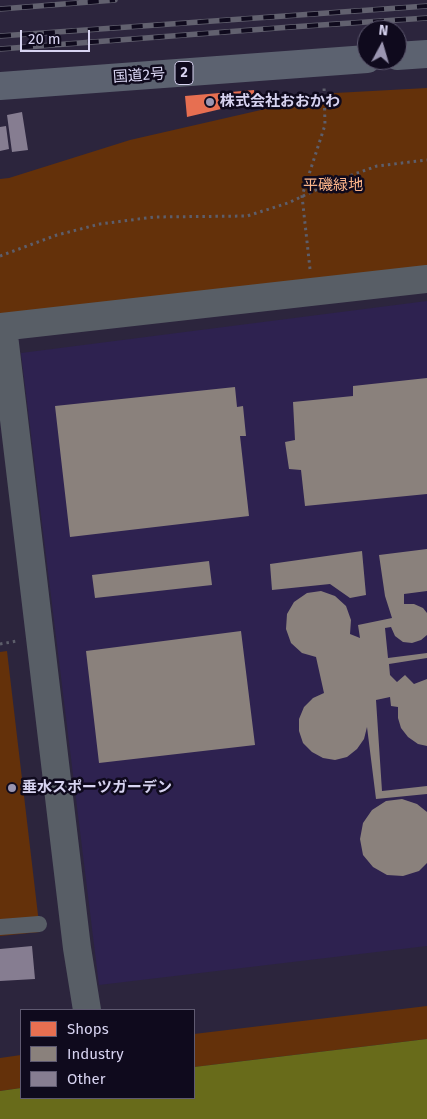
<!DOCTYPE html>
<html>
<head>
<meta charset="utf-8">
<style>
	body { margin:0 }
	#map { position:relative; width:427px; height:1119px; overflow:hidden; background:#2c253d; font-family:"Fira Sans",sans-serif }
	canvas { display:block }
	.legend { position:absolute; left:20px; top:1009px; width:175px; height:90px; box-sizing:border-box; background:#0f0a1d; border:1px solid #5f5a71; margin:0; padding:6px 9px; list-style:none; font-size:15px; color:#d7d3f0 }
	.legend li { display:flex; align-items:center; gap:10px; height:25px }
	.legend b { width:25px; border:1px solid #5f5a71 }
	.north { position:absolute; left:357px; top:20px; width:50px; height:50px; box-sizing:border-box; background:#0f0a1d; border:1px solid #5f5a71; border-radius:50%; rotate:6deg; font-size:14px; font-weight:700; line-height:20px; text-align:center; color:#d7d3f0 }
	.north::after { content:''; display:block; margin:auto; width:18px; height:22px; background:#9b96b1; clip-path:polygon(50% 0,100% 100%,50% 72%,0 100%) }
	.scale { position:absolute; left:20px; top:30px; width:70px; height:22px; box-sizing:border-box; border:2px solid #d7d3f0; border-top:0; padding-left:6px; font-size:15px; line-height:18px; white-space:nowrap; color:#d7d3f0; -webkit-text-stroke:4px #0f0a1d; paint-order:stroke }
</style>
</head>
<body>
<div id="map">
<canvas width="427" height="1119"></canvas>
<ul class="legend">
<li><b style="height:14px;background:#e76f51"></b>Shops</li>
<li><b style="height:14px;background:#8a817c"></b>Industry</li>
<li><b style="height:14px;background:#867d91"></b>Other</li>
</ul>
<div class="north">N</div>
<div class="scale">20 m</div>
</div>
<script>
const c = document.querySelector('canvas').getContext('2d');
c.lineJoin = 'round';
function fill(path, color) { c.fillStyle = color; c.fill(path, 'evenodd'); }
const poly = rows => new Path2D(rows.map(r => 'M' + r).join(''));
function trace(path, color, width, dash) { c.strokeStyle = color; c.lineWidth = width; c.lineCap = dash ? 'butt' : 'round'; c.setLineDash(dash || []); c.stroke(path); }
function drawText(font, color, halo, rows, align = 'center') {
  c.font = font + ' "Fira Sans","Noto Sans JP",sans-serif'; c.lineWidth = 5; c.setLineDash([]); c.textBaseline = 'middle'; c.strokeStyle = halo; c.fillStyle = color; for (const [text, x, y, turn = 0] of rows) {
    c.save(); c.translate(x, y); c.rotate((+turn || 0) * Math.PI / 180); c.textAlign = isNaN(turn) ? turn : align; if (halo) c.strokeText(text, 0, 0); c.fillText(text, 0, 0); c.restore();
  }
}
const built = poly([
	[427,301,427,946,99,985,21,353]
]);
const green = poly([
	[427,88,427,266,0,316,0,179,9,178,130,140,335,93],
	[7,651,40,932,0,936,0,652],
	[427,1006,427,1039,194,1067,194,1034],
	[21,1055,21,1088,0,1091,0,1058]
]);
const water = poly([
	[427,1039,427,1119,0,1119,0,1091,21,1088,21,1098,194,1098,194,1067]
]);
const shops = poly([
	[254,90,255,101,187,117,185,96]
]);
const industry = poly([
	[427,378,427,494,305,506,301,470,289,469,285,442,295,440,293,402,353,396,353,386],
	[235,387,237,407,243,406,246,436,240,436,249,516,70,537,55,406],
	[427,549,427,591,404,594,404,604,414,604,423,608,427,613,427,635,421,640,412,643,403,642,395,636,391,627,385,628,388,658,427,653,427,658,389,664,390,675,397,682,405,675,414,684,427,679,427,746,418,744,408,737,401,728,398,718,398,707,391,706,390,697,376,700,382,791,427,786,427,794,376,799,367,727,364,739,357,749,347,757,335,760,323,758,312,752,303,743,299,731,299,719,304,707,313,698,324,693,316,657,302,653,291,643,286,629,287,614,294,602,307,593,321,591,335,596,346,606,351,620,350,634,360,638,358,625,392,618,385,596,379,555],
	[362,551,366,595,350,598,330,584,272,590,270,564],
	[209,561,212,585,95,598,92,575],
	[241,631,255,745,99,763,86,651],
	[402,799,417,804,427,812,427,863,419,871,403,876,387,875,373,867,363,855,360,839,363,823,372,810,386,801]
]);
const building = poly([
	[22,112,28,150,12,152,7,115],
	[6,126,9,149,0,151,0,127],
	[32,946,35,979,0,981,0,949]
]);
const path = poly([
	[0,256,57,235,100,224,154,217,247,216,288,203,335,181,377,166,427,160],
	[310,269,302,196,325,125,324,86],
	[0,644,17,641]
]);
const pedestrian = poly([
	[0,927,39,924]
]);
const tertiary = poly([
	[0,327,427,279],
	[3,327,77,948,87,1010]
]);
const trunk = poly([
	[397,56,427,54],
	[0,86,367,59]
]);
const rail = poly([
	[0,9,115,0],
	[0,36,427,6],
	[0,49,291,27,427,18]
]);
const markers = [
	[210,102,5,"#9b96b1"],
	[12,788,5,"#9b96b1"]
];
const shields = [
	[184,73,18]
];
const shieldNames = [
	["2",184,73]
];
const streetNames = [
	["国道2号",139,76,-4]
];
const poiNames = [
	["株式会社おおかわ",220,102],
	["垂水スポーツガーデン",22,788]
];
const parkNames = [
	["平磯緑地",333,186]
];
fill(built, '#2e2250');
fill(green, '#64310a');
fill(water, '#686b1a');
fill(shops, '#e76f51');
fill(industry, '#8a817c');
fill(building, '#867d91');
trace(path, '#5d5e6b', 3, [2.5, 4]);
trace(pedestrian, '#585e66', 16);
trace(tertiary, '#585e66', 28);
trace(trunk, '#5c6270', 28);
trace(rail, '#62616f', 5.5);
trace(rail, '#0f0a1d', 4, [11]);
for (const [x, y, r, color] of markers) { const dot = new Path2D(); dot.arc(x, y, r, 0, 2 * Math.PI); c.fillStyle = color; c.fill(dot); trace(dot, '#0f0a1d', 2); }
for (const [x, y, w] of shields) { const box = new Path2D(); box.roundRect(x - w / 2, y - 11.5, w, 23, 4); c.fillStyle = '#0f0a1d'; c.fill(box); trace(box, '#d7d3f0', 1); }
drawText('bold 14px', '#d7d3f0', null, shieldNames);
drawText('15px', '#d7d3f0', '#0f0a1d', streetNames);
drawText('bold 15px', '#d7d3f0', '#0f0a1d', poiNames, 'left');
drawText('15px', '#fcb58a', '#0f0a1d', parkNames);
</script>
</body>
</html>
